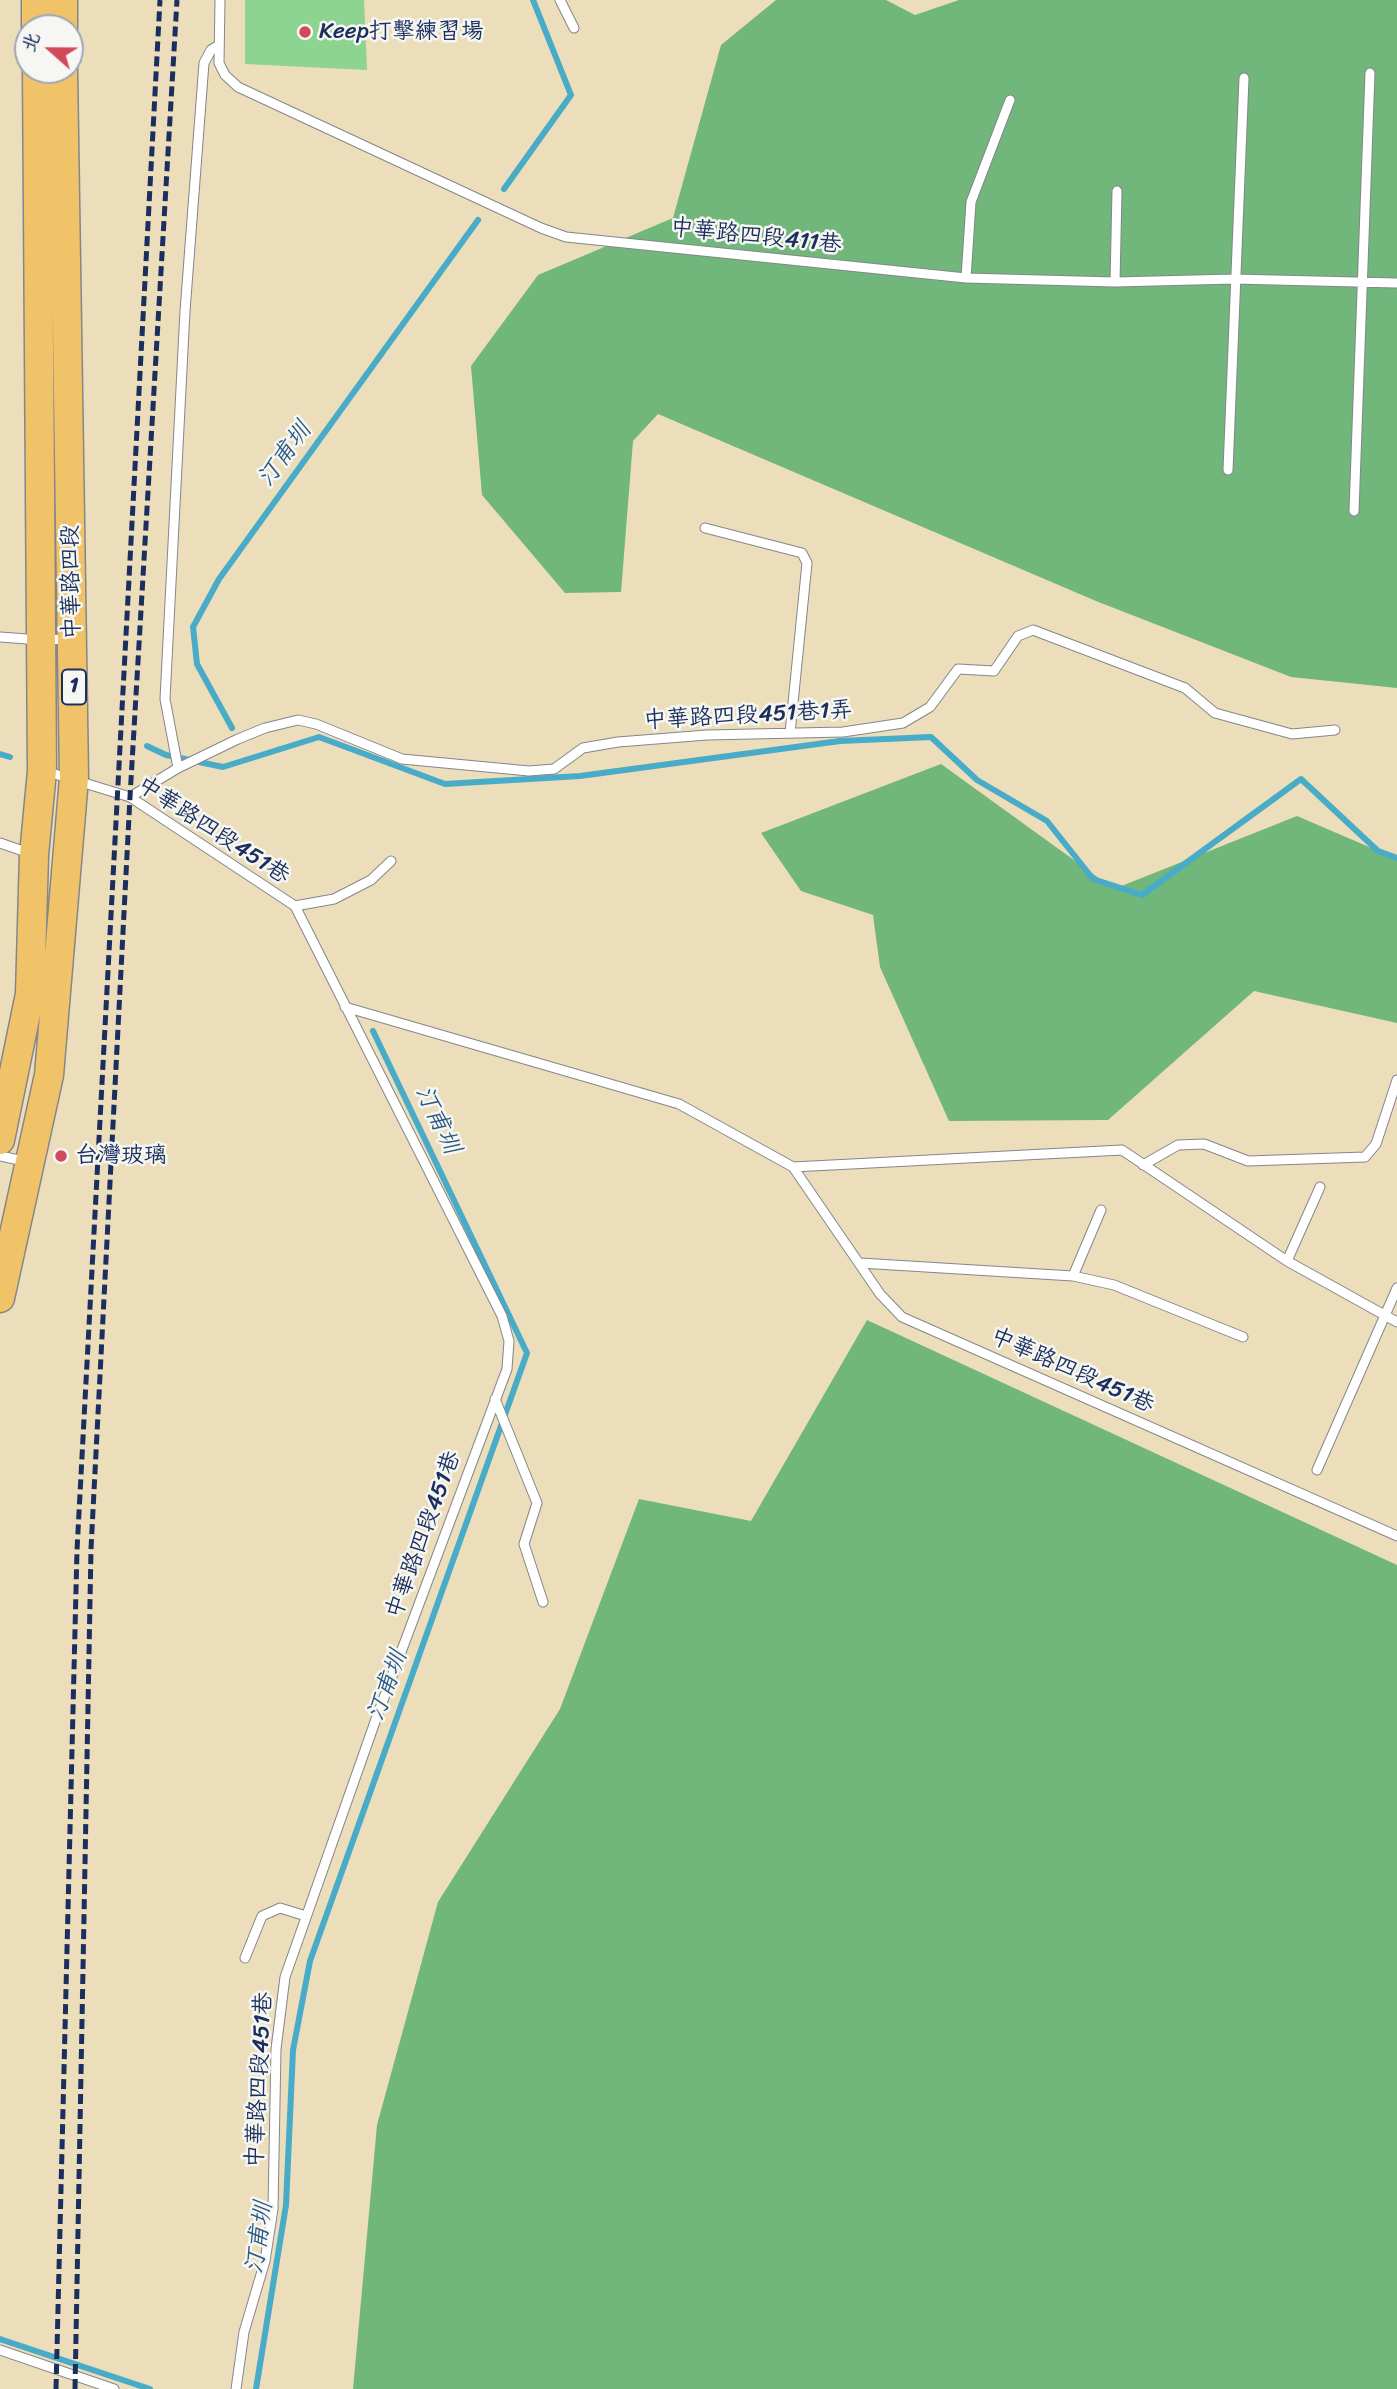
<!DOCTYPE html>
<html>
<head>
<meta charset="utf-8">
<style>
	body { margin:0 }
	#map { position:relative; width:1397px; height:2389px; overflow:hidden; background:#ecdeba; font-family:Sriracha,"LXGW WenKai TC",sans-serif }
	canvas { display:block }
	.north { position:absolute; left:14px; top:14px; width:70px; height:70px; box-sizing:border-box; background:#f6f6f2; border:2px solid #9ea6b7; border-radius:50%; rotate:291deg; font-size:19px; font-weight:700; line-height:28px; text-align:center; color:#1b2f5e }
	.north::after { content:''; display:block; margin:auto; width:24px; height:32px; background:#d1495b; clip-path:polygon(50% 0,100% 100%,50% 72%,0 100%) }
</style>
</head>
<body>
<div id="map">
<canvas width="1397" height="2389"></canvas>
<div class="north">北</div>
</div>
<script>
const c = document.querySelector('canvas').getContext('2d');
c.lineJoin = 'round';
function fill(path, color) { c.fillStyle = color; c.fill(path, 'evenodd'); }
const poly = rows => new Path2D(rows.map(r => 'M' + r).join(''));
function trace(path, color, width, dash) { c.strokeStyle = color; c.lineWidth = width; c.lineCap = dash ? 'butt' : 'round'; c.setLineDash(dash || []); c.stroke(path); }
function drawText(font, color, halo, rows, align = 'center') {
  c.font = font + ' Sriracha,"LXGW WenKai TC",sans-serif'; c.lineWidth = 5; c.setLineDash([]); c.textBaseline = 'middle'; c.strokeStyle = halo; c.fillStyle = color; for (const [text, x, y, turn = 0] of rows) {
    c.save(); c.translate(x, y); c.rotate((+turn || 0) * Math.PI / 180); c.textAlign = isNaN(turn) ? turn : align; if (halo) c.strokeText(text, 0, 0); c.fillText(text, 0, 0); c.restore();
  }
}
const green = poly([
	[245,0,364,0,367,70,245,64]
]);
const forest = poly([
	[776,0,886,0,915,15,959,0,1397,0,1397,688,1291,677,1096,601,658,414,633,441,621,592,565,593,482,495,471,366,538,275,673,218,721,45],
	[941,764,1114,889,1297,816,1397,859,1397,1023,1254,991,1108,1120,949,1121,880,967,873,915,801,891,761,833],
	[867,1320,1397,1565,1397,2389,353,2389,377,2125,438,1902,560,1709,639,1499,751,1521]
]);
const stream = poly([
	[504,189,571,95,533,0],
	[232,728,197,664,193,627,219,579,478,220],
	[147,746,166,755,223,767,319,737,445,784,580,776,840,741,931,737,977,780,1047,821,1093,879,1142,895,1301,779,1378,851,1397,858],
	[0,754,10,757],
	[0,2339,150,2389],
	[256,2389,286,2205,293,2050,310,1961,527,1353,373,1031]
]);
const lane = poly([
	[220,0,219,63,225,75,238,87,541,228,566,237,966,278,1115,282,1234,279,1397,283],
	[560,0,574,28],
	[966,278,971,202,1010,100],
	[1115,282,1117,191],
	[1228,470,1244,78],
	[1354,511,1370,73],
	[705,528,802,553,807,563,790,733],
	[0,637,41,640,68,639],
	[178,768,165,699,185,311,204,63,211,50,219,45],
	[45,771,130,797,295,906,502,1316,509,1341,507,1369,376,1719,285,1977,276,2049,273,2209,265,2261,244,2332,236,2389],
	[130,797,178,768,238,739,265,728,298,720,316,724,402,759,529,771,554,769,583,748,618,742,707,735,843,732,903,723,930,707,958,669,994,671,1018,636,1033,630,1185,688,1215,713,1292,734,1335,730],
	[0,843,29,853],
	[295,906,334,899,371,880,391,861],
	[345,1007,679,1104,793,1167,1122,1150,1287,1261,1397,1322],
	[0,1156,28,1162],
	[1143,1165,1178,1145,1204,1144,1248,1161,1365,1157,1376,1144,1397,1080],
	[793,1167,880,1294,902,1317,1397,1536],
	[1287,1261,1320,1187],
	[860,1263,1073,1276,1114,1285,1243,1337],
	[1073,1276,1101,1210],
	[495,1399,537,1503,524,1544,543,1602],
	[1317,1470,1397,1288],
	[245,1958,262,1916,280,1908,306,1916],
	[0,2350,114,2389]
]);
const primary = poly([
	[36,0,36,28],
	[63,0,63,28],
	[0,1140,30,994,34,855,42,771,37,70],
	[0,1298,49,1075,74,778,63,70]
]);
const rail = poly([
	[56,2389,77,1550,160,0],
	[75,2389,91,1549,130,797,177,0]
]);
const markers = [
	[305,32,7,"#d1495b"],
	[61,1156,7,"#d1495b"]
];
const shields = [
	[74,687,24]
];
const shieldNames = [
	["1",74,687]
];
const poiNames = [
	["Keep打擊練習場",319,32],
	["台灣玻璃",75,1156]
];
const streetNames = [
	["中華路四段411巷",756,237,6],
	["中華路四段",72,582,-91],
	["中華路四段451巷1弄",748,716,-3],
	["中華路四段451巷",213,831,33],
	["中華路四段451巷",1072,1371,24],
	["中華路四段451巷",424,1535,-70],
	["中華路四段451巷",260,2080,-87]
];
const waterNames = [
	["汀甫圳",285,455,-54],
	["汀甫圳",437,1120,64],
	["汀甫圳",388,1686,-70],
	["汀甫圳",260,2238,-82]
];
fill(green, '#8cd48f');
fill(forest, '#71b67a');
trace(stream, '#48abc7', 6);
trace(lane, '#84868c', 11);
trace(primary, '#84868c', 31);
trace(lane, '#fff', 9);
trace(primary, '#f1c369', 28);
trace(rail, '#1b2f5e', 5, [10, 5]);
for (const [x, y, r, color] of markers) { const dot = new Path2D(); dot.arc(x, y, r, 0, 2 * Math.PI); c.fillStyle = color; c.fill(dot); trace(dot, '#f6f6f2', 2.5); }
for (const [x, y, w] of shields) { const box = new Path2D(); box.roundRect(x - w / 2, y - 17.5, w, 35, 5); c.fillStyle = '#f6f6f2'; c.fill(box); trace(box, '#1b2f5e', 2); }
drawText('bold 21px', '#1b2f5e', null, shieldNames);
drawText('23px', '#1b2f5e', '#f6f6f2', poiNames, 'left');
drawText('23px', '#1b2f5e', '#f6f6f2', streetNames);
drawText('italic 24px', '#2b5a83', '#f6f6f2', waterNames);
</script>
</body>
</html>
